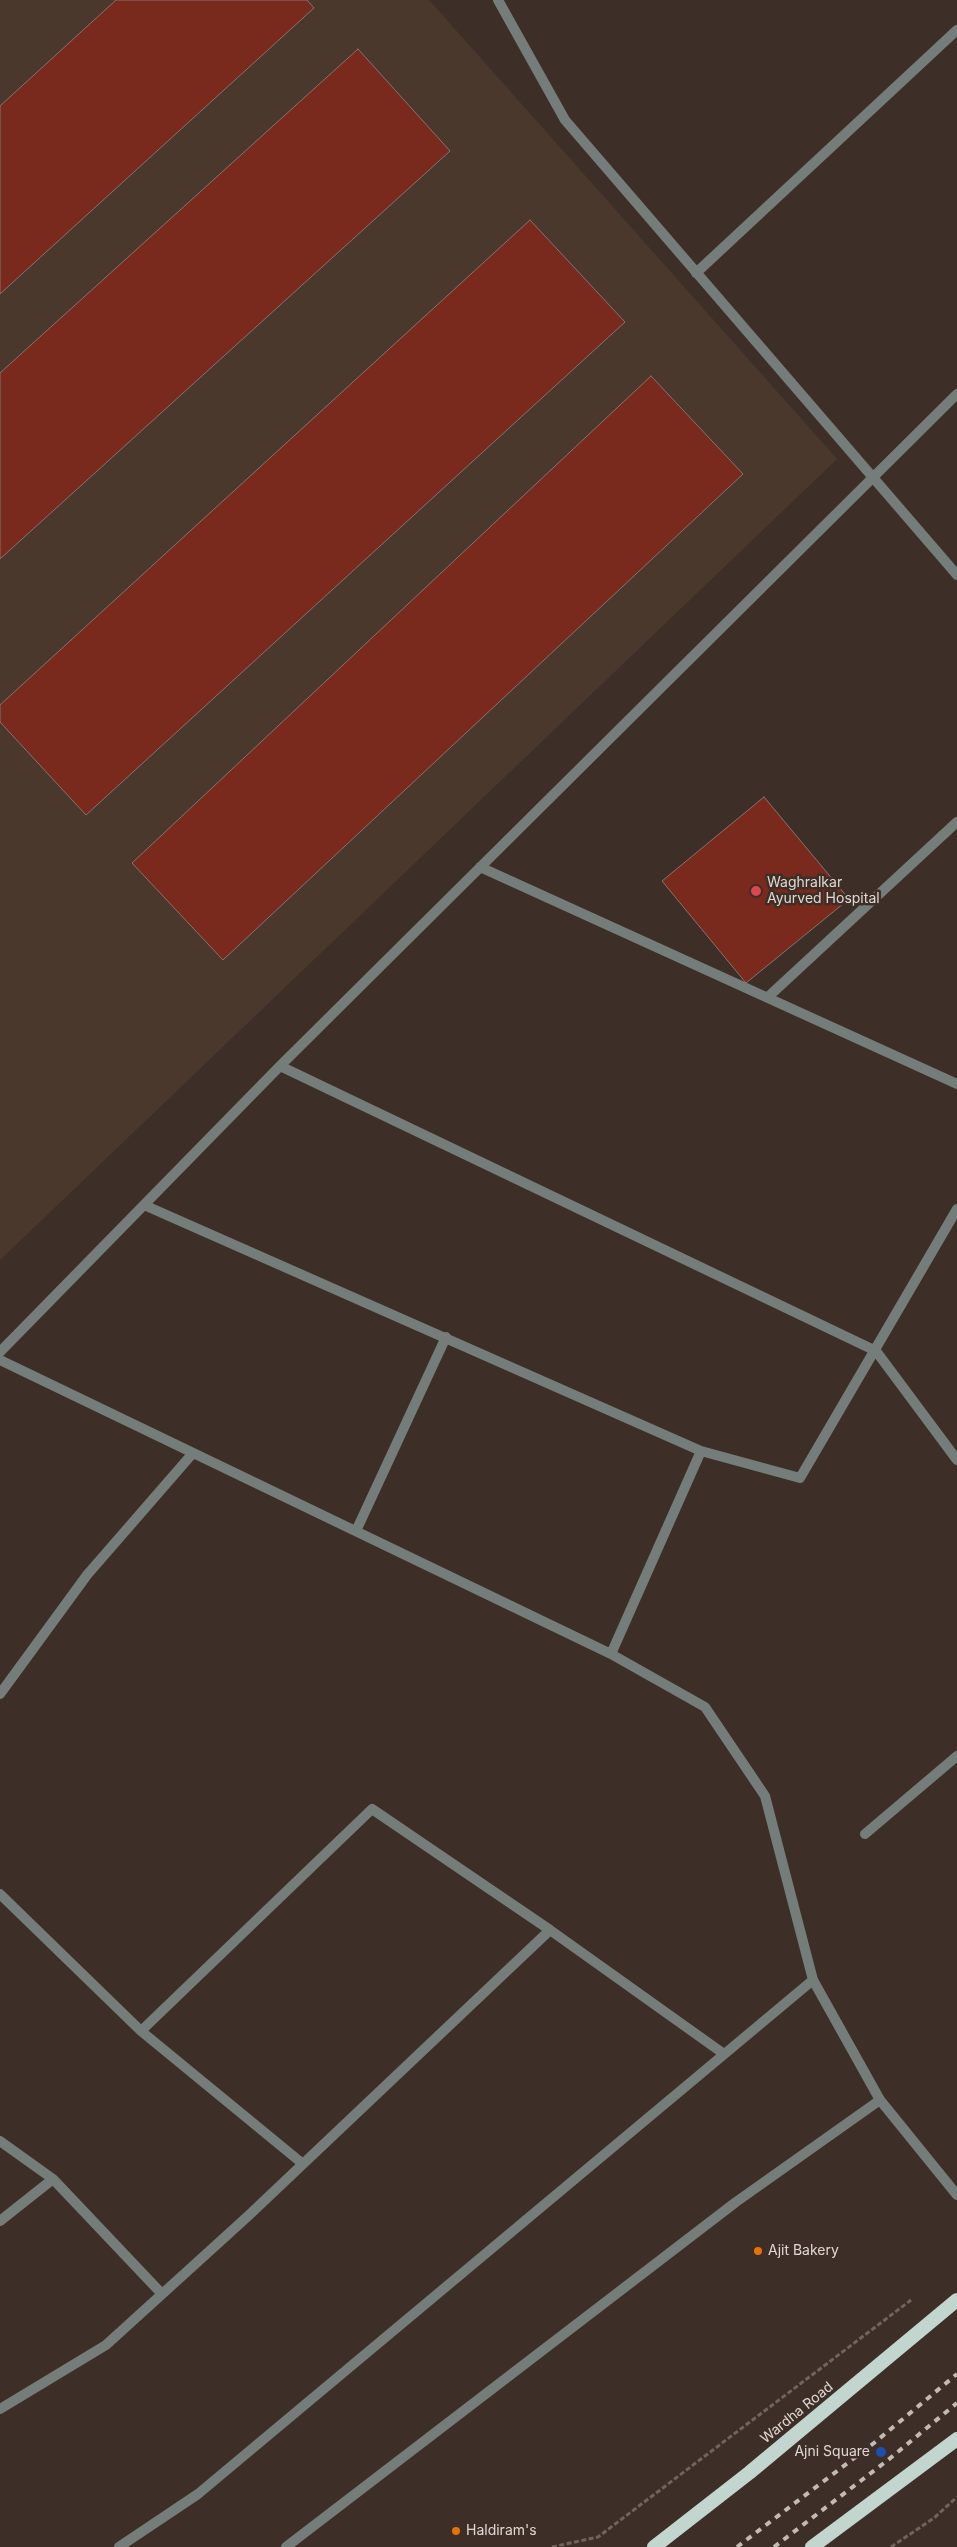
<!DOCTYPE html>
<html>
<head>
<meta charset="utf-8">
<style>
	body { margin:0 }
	canvas { display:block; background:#3d2f28 }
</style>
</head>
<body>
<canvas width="957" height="2547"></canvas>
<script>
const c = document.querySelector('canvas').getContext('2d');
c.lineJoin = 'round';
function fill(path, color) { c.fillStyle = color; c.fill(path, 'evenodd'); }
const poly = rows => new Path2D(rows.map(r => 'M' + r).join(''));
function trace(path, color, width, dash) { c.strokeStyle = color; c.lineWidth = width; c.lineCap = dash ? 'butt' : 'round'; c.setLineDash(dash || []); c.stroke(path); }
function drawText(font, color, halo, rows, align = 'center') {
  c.font = font + ' Inter,sans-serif'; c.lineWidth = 5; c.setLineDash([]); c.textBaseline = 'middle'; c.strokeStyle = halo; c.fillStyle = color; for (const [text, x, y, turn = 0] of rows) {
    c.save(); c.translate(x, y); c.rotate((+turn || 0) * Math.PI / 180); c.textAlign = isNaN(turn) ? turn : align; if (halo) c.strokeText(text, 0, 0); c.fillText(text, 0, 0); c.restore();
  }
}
const built = poly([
	[0,0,429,0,837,459,0,1260]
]);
const building = poly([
	[116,0,307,0,314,8,0,294,0,106,116,0],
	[358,49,450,151,0,559,0,373,358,49],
	[530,220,625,322,86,815,0,722,0,705,530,220],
	[651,376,743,474,223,960,132,863,651,376],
	[764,797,849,899,746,983,662,881,764,797]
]);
const path = poly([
	[552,2547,598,2537,911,2300],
	[891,2547,934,2518,957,2497]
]);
const minor = poly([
	[498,0,565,120,957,575],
	[696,273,957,30],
	[480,867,957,1084],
	[768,997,957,822],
	[280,1066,876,1351,957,1460],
	[144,1205,701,1451,800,1478,957,1209],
	[0,1352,280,1066,957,394],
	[0,1360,611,1654,705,1707,765,1796,813,1980,198,2494,119,2547],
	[356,1531,446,1337],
	[611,1654,701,1451],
	[0,1694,87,1575,193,1453],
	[865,1834,957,1756],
	[0,1894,141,2031,303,2164],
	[141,2031,372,1809,550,1930],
	[880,2100,957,2195],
	[0,2141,53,2179,162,2294],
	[0,2221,53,2179],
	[0,2409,106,2345,247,2217,550,1930,724,2054],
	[286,2547,736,2202,880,2100,813,1980]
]);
const trunk = poly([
	[654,2547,749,2473,957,2300],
	[812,2547,957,2439]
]);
const rail = poly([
	[737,2547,874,2443,957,2374],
	[774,2547,888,2460,957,2403]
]);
const markers = [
	[756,891,6,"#e0444e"],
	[758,2251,5,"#e8710a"],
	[881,2452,6,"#1a4fb4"],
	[456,2531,5,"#e8710a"]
];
const poiNames = [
	["Waghralkar",767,883],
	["Ayurved Hospital",767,899],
	["Ajit Bakery",768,2251],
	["Ajni Square",870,2452,"right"],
	["Haldiram's",466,2531]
];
const streetNames = [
	["Wardha Road",797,2413,-39]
];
fill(built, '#4b382d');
fill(building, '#7a2a1d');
trace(building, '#85736f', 1);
trace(path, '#70645d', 3, [5, 2.5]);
trace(minor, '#757d7a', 10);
trace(trunk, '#c2d6cf', 14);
trace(rail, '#c3bab4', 4, [6, 6]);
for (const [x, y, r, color] of markers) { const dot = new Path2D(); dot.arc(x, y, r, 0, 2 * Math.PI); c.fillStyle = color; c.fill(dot); trace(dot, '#3d2f28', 2); }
drawText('14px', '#e0d7d2', '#3d2f28', poiNames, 'left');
drawText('14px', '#e0d7d2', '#3d2f28', streetNames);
</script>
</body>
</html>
